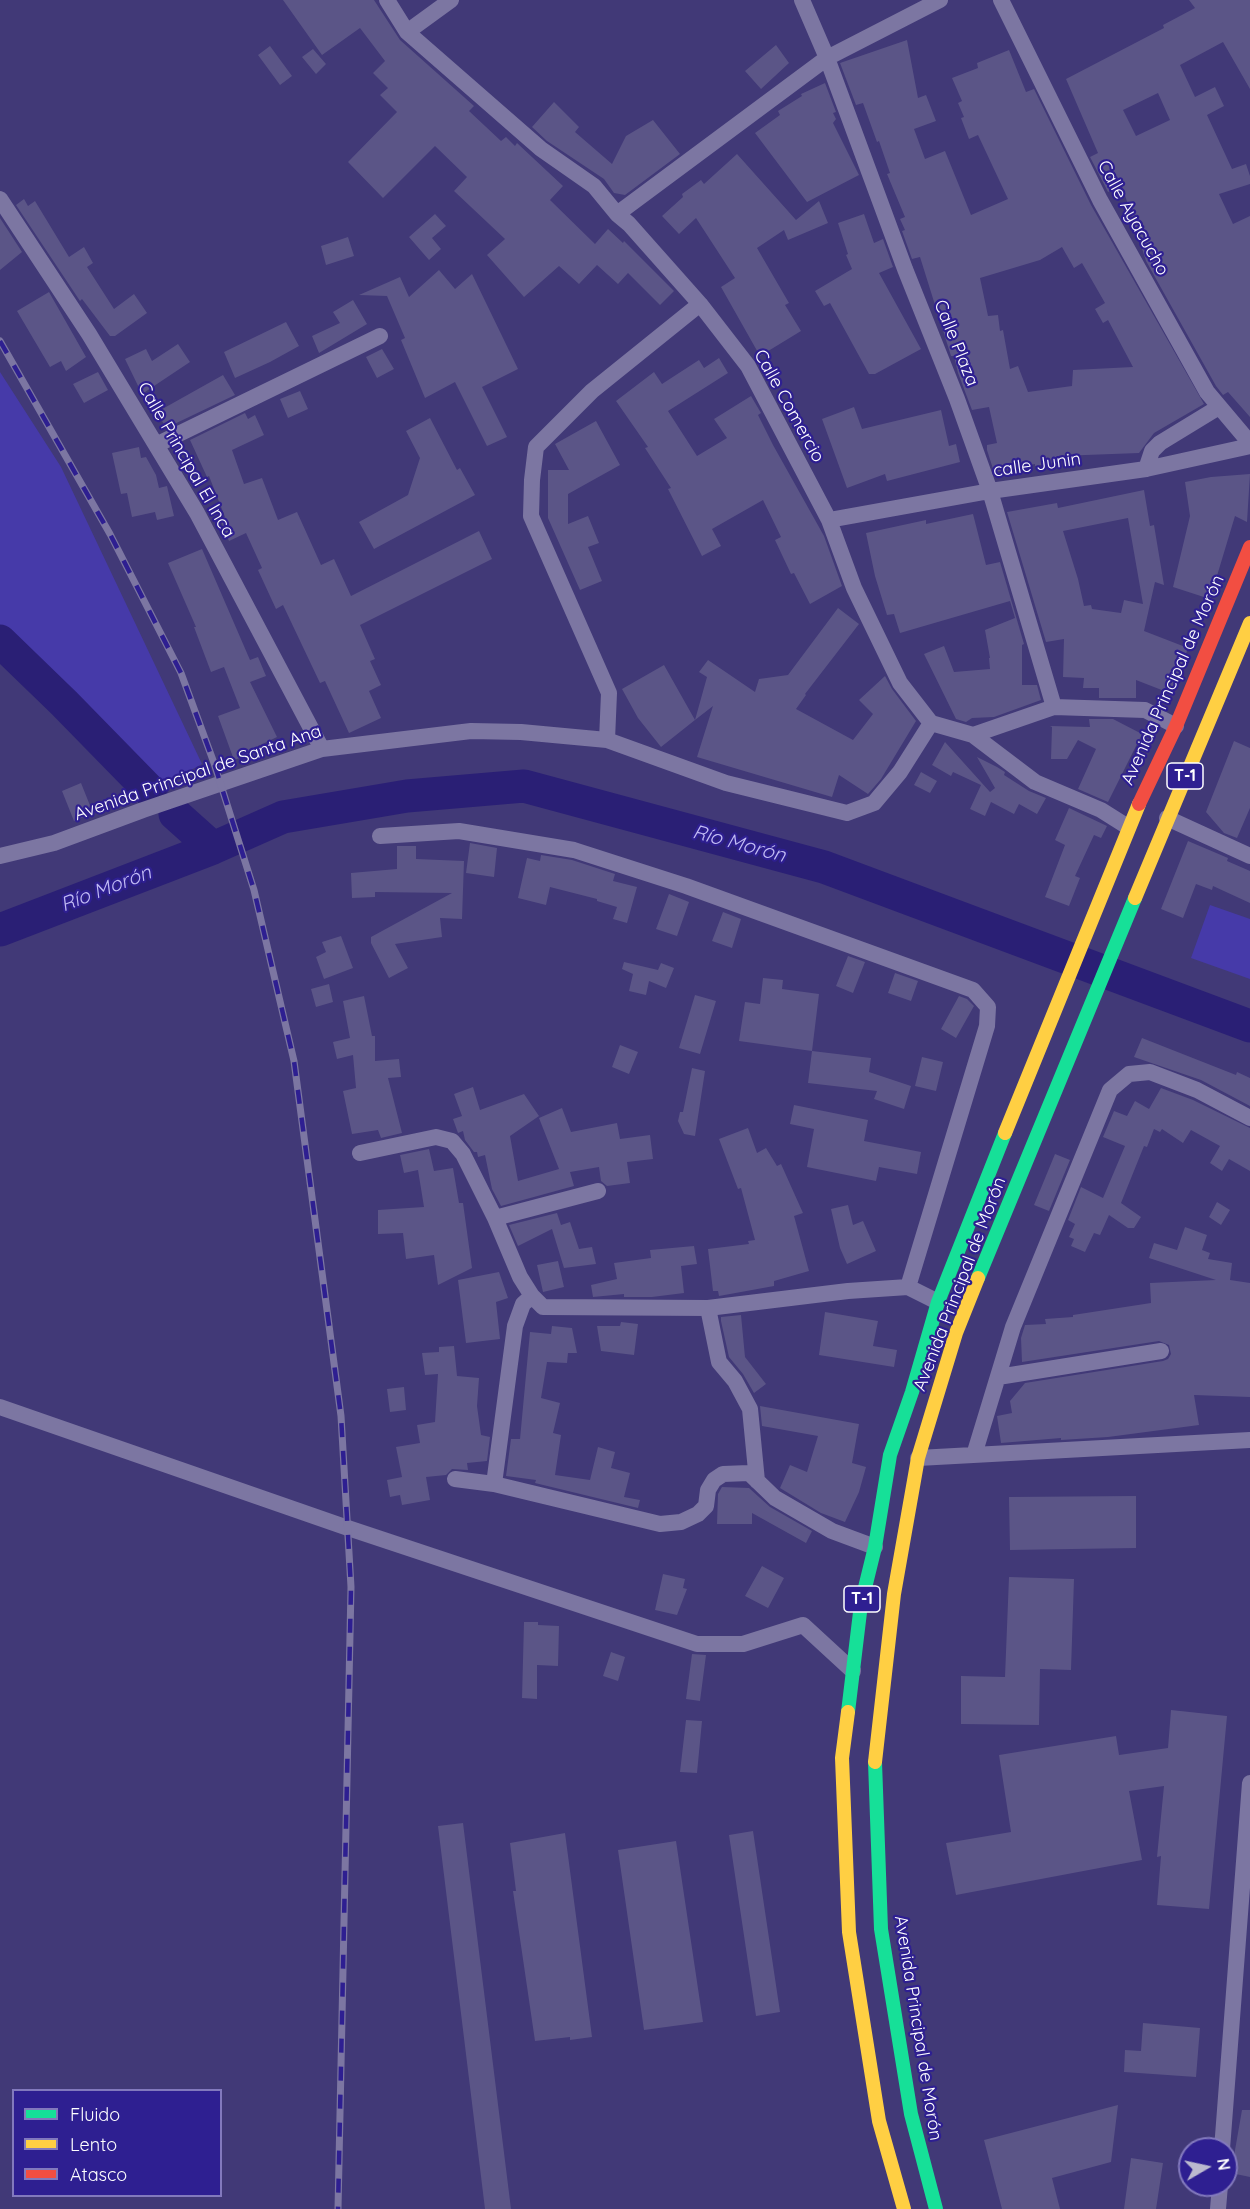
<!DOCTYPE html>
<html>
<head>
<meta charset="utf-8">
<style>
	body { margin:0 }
	#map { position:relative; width:1250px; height:2209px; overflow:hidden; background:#413977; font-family:Quicksand,sans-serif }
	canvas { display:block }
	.legend { position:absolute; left:12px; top:2089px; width:210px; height:108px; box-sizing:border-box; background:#2e1f91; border:2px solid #8279bd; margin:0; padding:8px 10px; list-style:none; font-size:18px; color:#fff }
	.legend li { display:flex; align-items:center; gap:12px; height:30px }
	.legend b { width:30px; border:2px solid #8279bd }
	.north { position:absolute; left:1178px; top:2137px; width:60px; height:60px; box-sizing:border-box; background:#2e1f91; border:2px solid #8279bd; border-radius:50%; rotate:81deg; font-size:16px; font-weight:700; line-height:24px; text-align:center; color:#fff }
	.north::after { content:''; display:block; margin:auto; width:21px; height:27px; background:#bcbacf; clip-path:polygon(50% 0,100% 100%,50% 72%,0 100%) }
</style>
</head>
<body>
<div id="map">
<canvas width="1250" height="2209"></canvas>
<ul class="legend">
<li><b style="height:8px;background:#16e098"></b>Fluido</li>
<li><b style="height:8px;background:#ffcf43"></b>Lento</li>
<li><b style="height:8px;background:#f24e42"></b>Atasco</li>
</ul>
<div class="north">N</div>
</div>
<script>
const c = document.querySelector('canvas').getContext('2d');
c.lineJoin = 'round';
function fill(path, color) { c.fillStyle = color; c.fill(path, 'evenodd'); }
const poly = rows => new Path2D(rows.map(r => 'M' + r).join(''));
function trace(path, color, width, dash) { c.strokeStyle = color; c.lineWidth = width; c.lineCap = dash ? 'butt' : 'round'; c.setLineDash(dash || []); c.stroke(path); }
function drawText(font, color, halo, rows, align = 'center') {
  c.font = font + ' Quicksand,sans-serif'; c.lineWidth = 4.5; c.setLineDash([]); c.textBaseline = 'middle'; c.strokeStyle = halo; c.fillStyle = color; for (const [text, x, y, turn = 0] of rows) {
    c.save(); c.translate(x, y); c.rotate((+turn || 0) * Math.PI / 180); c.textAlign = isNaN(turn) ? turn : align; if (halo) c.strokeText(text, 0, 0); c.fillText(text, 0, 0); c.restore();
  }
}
const green = poly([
	[0,372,61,467,202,764,151,792,0,644],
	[1210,905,1250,919,1250,979,1191,958]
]);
const river = poly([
	[0,641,64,703,151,792],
	[175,814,213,848],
	[0,930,213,848,283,817,407,796,524,786,824,867,1250,1026]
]);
const building = poly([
	[283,0,374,0,400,40,474,106,469,111,501,141,506,137,515,146,517,143,563,186,550,200,595,244,608,229,623,243,624,241,674,291,660,305,628,273,618,284,597,265,579,284,559,266,524,297,487,255,505,239,454,191,467,177,435,146,383,198,348,162,397,112,380,95,388,88,373,73,385,61,360,28,322,55],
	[1189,0,1250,0,1250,89,1223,42,1180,65,1195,97,1215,87,1224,106,1207,115,1232,169,1246,164,1250,176,1250,184,1219,194,1233,224,1250,216,1250,417,1228,392,1223,395,1216,386,1146,261,1122,186,1108,192,1090,157,1098,153,1066,79,1164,28,1163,25,1195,8],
	[1158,93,1170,120,1136,136,1123,110],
	[907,40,918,98,926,95,936,121,914,129,925,159,945,151,971,215,1008,199,978,135,969,139,961,118,964,117,958,103,962,101,952,78,978,68,977,63,1009,50,1026,92,1034,89,1091,205,1204,404,1154,433,1139,453,1059,456,1060,462,1035,466,1035,464,994,472,987,450,987,445,997,443,989,407,972,410,958,373,954,356,951,356,920,257,912,259,902,231,905,230,900,219,905,217,887,174,890,173,879,141,877,142,863,103,856,105,840,63],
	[1062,247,1074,268,1082,263,1105,303,1095,309,1103,323,1108,320,1133,367,1073,370,1072,386,1028,392,1018,366,1010,369,1003,330,1000,331,998,315,988,316,980,278,1040,260],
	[776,45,789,63,761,89,745,71],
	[270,46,292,76,280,85,258,55],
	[313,49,326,64,316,74,302,57],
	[825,83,836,112,833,113,836,119,833,123,859,175,807,202,755,133,780,115,778,111,802,96,801,94],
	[554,102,579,127,575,132,612,164,626,136,653,120,680,154,625,195,614,193,604,179,547,141,532,127],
	[737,154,796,220,819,201,828,223,788,240,784,230,757,248,789,303,785,305,801,331,760,356,721,287,735,278,696,218,679,234,662,216,683,197,682,194,701,180,704,184],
	[24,199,28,206,35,201,69,257,84,247,93,263,87,267,114,309,134,294,147,313,115,336,110,336,82,299,80,301,16,205],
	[435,214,446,226,432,238,441,249,429,260,409,237],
	[864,214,874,243,883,239,893,267,879,273,921,349,875,374,869,374,830,303,824,306,815,291,852,269,846,255,848,254,838,223],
	[0,218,22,252,0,270],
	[348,237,354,256,326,265,321,246],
	[439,270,455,289,472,274,518,369,482,387,507,437,487,446,455,382,425,398,401,340,405,338,387,296,359,295,400,277,409,297],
	[49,292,86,357,66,371,61,361,50,367,17,311],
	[353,300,367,324,319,353,312,336,340,323,333,312],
	[286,322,299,346,270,362,235,378,224,352],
	[178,344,190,362,142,394,125,359,146,349,152,361],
	[382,349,394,369,377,378,366,357],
	[719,358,728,373,668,411,697,456,727,438,714,419,751,396,761,413,758,415,773,445,824,536,842,586,810,604,794,573,791,574,775,540,781,537,763,500,712,529,721,546,702,556,668,489,671,488,645,448,648,447,616,401,654,372,662,384,699,360,704,368],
	[98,372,108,390,84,403,73,384],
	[223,375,235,395,166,428,157,412],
	[300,391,308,409,288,418,280,399],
	[854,407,862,429,941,410,949,446,956,444,960,462,887,481,885,474,847,488,822,419],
	[245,413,248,419,255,415,264,435,232,450,244,484,262,478,278,520,297,512,321,565,334,559,351,596,479,531,492,559,360,625,375,659,370,661,381,685,369,691,381,718,349,733,325,681,320,683,283,605,276,609,258,570,262,568,246,533,229,541,220,519,225,517,209,476,207,477,190,440],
	[430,418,457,470,460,468,475,495,374,549,359,522,408,495,420,458,406,431],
	[596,421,620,465,568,494,568,524,588,516,599,543,588,547,602,581,580,590,548,518,548,470,569,470,555,444],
	[139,447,141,458,146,457,156,475,159,488,167,486,174,516,157,520,155,512,132,517,127,493,121,494,112,453],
	[1250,474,1247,522,1235,516,1210,599,1173,587,1190,516,1185,482,1211,477],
	[1144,490,1150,526,1154,525,1164,585,1155,582,1144,631,1188,648,1172,694,1136,680,1136,698,1099,698,1099,688,1083,688,1084,678,1063,677,1064,639,1046,642,1007,512,1057,503,1058,508],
	[1128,518,1143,604,1124,600,1121,613,1092,609,1091,605,1084,606,1078,579,1063,531],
	[973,514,986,565,1000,562,1024,644,1022,645,1022,685,1037,685,1041,700,994,717,972,718,966,722,956,719,924,654,944,646,954,672,990,669,989,658,990,658,985,630,1015,618,1010,601,900,633,894,614,887,615,875,576,866,533,926,520,926,524],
	[202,549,250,660,258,657,266,676,250,682,277,737,252,749,254,753,234,760,218,716,240,708,224,667,211,672,194,627,196,627,168,563],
	[838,608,859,624,805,694,806,695,796,709,853,740,873,714,859,700,885,676,892,689,916,721,881,779,868,794,839,775,832,797,697,757,713,706,695,720,707,677,699,672,708,660,755,692,759,679,788,675],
	[664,665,695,720,661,747,638,718,622,689],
	[1089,719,1113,719,1142,734,1108,802,1078,789,1096,749,1078,740,1067,759,1051,759,1052,727,1050,726,1090,727],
	[1234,741,1250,748,1250,808,1237,838,1224,833,1206,812],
	[945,742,990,792,995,788,977,757,997,767,1005,772,1004,775,1029,791,1046,798,1037,814,1019,804,1014,814,991,802,985,816,970,809,981,785,953,772,951,776,932,765],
	[921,772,937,781,930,793,914,785],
	[81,783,93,813,74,821,62,791],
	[1069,808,1107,826,1101,838,1094,835,1075,876,1080,878,1069,906,1045,897,1065,845,1055,840],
	[1188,841,1228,858,1227,861,1250,871,1250,903,1213,886,1212,890,1196,884,1183,918,1161,909],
	[470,843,497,848,494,877,466,873],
	[397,846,416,846,416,859,464,861,462,919,440,918,442,937,395,944,408,968,389,978,371,943,371,937,452,893,375,892,375,897,352,898,351,873,397,869],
	[541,855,572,860,615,874,613,881,637,887,627,923,613,919,617,907,597,901,597,899,550,887,546,905,518,898,527,858,540,861],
	[669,894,689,902,677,936,656,929],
	[723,912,741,919,732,948,712,941],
	[341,936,353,968,324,979,316,957,326,952,322,942],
	[848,956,865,962,853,993,836,986],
	[624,962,658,970,661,963,674,968,666,988,649,981,646,995,629,991,633,974,622,969],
	[895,973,918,981,911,1001,888,993],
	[763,978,783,980,782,989,819,994,812,1051,739,1041,745,1002,760,1004],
	[329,984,333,1002,316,1007,311,989],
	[695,995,716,1001,700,1054,679,1048],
	[364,996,372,1036,375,1036,375,1061,399,1059,401,1077,388,1078,402,1133,381,1138,378,1130,352,1134,343,1091,356,1088,353,1055,337,1059,333,1042,350,1038,343,1001],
	[959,996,967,999,974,1006,956,1038,941,1029],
	[1142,1038,1236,1075,1237,1072,1250,1078,1250,1106,1201,1080,1134,1057],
	[620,1045,638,1052,629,1074,612,1067],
	[812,1051,871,1058,869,1072,911,1086,904,1109,874,1099,877,1091,808,1083],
	[922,1057,943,1062,936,1091,915,1086],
	[692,1068,705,1071,695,1136,684,1134,678,1121,680,1112,683,1112],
	[473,1087,480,1110,524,1094,539,1116,510,1136,518,1181,559,1169,539,1118,562,1108,571,1132,617,1123,620,1139,650,1135,653,1159,627,1162,630,1183,607,1186,601,1181,599,1167,570,1172,574,1186,501,1206,492,1189,485,1155,478,1157,477,1152,474,1152,465,1140,463,1131,458,1133,453,1119,462,1116,454,1094],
	[1161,1088,1193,1100,1250,1128,1250,1171,1229,1159,1222,1171,1210,1163,1220,1146,1191,1130,1183,1143,1162,1129,1160,1132,1154,1129,1147,1147,1144,1146,1121,1203,1141,1217,1134,1228,1128,1228,1109,1215,1100,1235,1094,1233,1085,1252,1071,1246,1074,1239,1069,1237,1075,1224,1068,1220,1081,1187,1103,1198,1125,1146,1103,1137,1114,1111,1127,1116,1135,1101,1149,1109],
	[794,1105,868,1120,864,1141,921,1152,917,1174,879,1167,876,1181,807,1167,814,1129,790,1124],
	[748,1128,757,1153,766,1148,777,1166,781,1164,803,1213,794,1216,809,1271,774,1281,774,1286,719,1296,718,1291,713,1291,708,1249,749,1244,748,1241,755,1240,741,1188,738,1189,719,1139],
	[429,1149,434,1171,453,1168,459,1203,463,1203,472,1268,438,1285,434,1255,406,1259,403,1233,378,1234,378,1210,424,1207,418,1170,404,1173,400,1155],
	[1055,1154,1070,1160,1049,1211,1034,1205],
	[1217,1202,1230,1210,1221,1225,1209,1217],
	[848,1205,853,1225,863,1221,876,1251,847,1264,840,1248,831,1209],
	[557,1213,561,1225,570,1222,579,1249,592,1247,596,1264,564,1268,552,1229,518,1246,509,1225],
	[1185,1227,1207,1235,1202,1250,1210,1253,1208,1259,1232,1263,1230,1280,1250,1283,1250,1397,1194,1395,1199,1425,1108,1437,1061,1440,1061,1438,1001,1443,997,1416,1012,1413,1010,1401,1025,1383,1163,1361,1168,1359,1171,1354,1169,1345,1159,1341,1022,1362,1021,1338,1025,1325,1046,1324,1045,1319,1073,1317,1073,1315,1151,1303,1150,1283,1216,1280,1149,1258,1154,1243,1177,1250],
	[694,1246,697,1264,681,1266,684,1293,652,1297,624,1297,624,1294,593,1297,591,1285,617,1279,614,1263,651,1258,650,1250],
	[558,1261,564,1287,543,1292,537,1265],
	[499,1272,508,1298,496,1302,500,1339,466,1343,458,1280],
	[825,1312,878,1321,873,1346,897,1350,894,1367,819,1355],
	[741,1315,745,1357,766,1384,754,1393,743,1374,729,1357,721,1321,721,1317],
	[621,1322,638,1324,634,1355,601,1351,597,1326,620,1326],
	[552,1326,572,1328,577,1353,568,1353,567,1363,547,1362,541,1398,560,1403,553,1433,561,1435,555,1475,590,1480,598,1447,615,1452,611,1468,630,1473,624,1497,640,1500,638,1508,535,1483,536,1480,506,1476,511,1439,520,1439,530,1332,551,1334],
	[454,1346,457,1376,479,1378,477,1406,481,1435,490,1437,487,1461,467,1463,468,1470,452,1469,446,1475,426,1477,430,1500,402,1505,400,1495,390,1497,387,1480,402,1477,396,1447,420,1443,417,1425,435,1422,438,1374,425,1375,422,1353,439,1352,439,1347],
	[404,1387,406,1410,390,1412,387,1389],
	[760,1406,859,1424,852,1463,866,1467,859,1492,845,1522,821,1513,780,1488,790,1465,807,1472,818,1436,762,1426],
	[722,1487,749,1488,770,1507,812,1531,806,1543,752,1513,752,1524,717,1524,718,1494],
	[1136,1496,1136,1548,1010,1550,1009,1497],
	[762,1566,784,1578,768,1608,745,1596],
	[663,1574,685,1579,683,1588,687,1589,677,1615,655,1610],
	[1009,1577,1074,1579,1071,1670,1040,1669,1039,1725,961,1724,961,1676,1005,1677],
	[524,1622,538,1622,538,1625,559,1626,558,1666,537,1665,537,1699,522,1698],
	[611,1652,625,1657,618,1681,603,1676],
	[692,1654,706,1655,700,1701,686,1699],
	[1171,1710,1227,1716,1209,1909,1157,1905,1161,1856,1157,1857,1164,1786,1129,1791,1142,1860,956,1895,946,1843,1011,1832,999,1755,1116,1736,1119,1755,1168,1748],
	[686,1720,702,1721,697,1773,680,1772],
	[463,1823,511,2209,485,2209,438,1826],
	[753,1831,780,2012,756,2016,729,1835],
	[565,1833,592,2037,570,2040,570,2037,535,2041,513,1891,516,1891,510,1843],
	[676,1841,703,2022,644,2030,618,1850],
	[1143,2023,1200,2028,1196,2077,1124,2072,1125,2050,1141,2051],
	[1118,2105,1111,2162,1052,2178,1060,2209,1002,2209,984,2140],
	[1242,2110,1250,2110,1250,2177,1231,2173],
	[1131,2158,1163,2163,1156,2209,1124,2209]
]);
const street = poly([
	[387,0,407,32,541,149,594,186,617,214,629,224,700,304,748,366,829,520,854,588,900,683,931,723,973,735,1035,782,1101,810,1128,827],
	[802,0,827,58,905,269,957,399,990,491,1054,707],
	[1001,0,1100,200,1207,392,1250,443],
	[407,32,451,0],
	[0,199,89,334,197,513,322,749],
	[617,214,827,58,940,0],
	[156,445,380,336],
	[1146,469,1152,451,1160,443,1219,407],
	[829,520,990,491,1146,469,1250,446],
	[973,735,1054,707,1145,710,1176,726],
	[607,740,609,693,531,516,532,480,536,447,592,391,700,304],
	[1167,818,1250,856],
	[380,836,459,831,574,850,686,886,973,990,988,1007,987,1026,908,1287],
	[0,856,54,843,143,810,322,749,471,731,521,732,607,740,726,783,847,813,874,803,900,772,931,723],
	[360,1153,436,1137,452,1141,463,1154,495,1218,520,1277,532,1296,543,1307,708,1308,848,1291,908,1287,938,1302],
	[495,1218,598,1191],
	[708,1308,719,1362,735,1381,750,1409,757,1481],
	[998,1377,1161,1351],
	[0,1407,348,1528,697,1644,743,1644,803,1625,853,1671],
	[974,1455,1013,1327,1110,1090,1129,1074,1150,1072,1197,1090,1250,1118],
	[918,1458,1250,1440],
	[455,1479,494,1484,660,1524,681,1522,698,1514,706,1506,708,1490,714,1480,723,1474,749,1473,775,1498,832,1531,875,1547],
	[494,1484,515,1326,523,1304,532,1296],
	[1222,2149,1250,1783],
	[1218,2209,1220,2185]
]);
const fast = poly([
	[978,1278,1135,898],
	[848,1712,861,1604,875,1547,890,1455,912,1392,938,1302,1005,1133],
	[875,1762,881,1929,911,2114,936,2209]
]);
const slow = poly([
	[1135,898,1250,623],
	[1005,1133,1139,804],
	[848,1712,842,1758,849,1932,879,2121,904,2209],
	[875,1762,894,1594,918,1458,956,1333,978,1278]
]);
const jam = poly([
	[1139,804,1176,726,1250,547]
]);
const rail = poly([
	[0,341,110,534,181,673,214,763,254,890,294,1061,341,1416,351,1587,338,2209]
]);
const shields = [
	[1185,776,36],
	[862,1599,36]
];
const shieldNames = [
	["T-1",1185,776],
	["T-1",862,1599]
];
const streetNames = [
	["Calle Ayacucho",1133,218,61],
	["Calle Plaza",956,343,68],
	["Calle Comercio",789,406,61],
	["Calle Principal El Inca",186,460,60],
	["calle Junin",1037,465,-8],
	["Avenida Principal de Morón",1173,680,-66],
	["Avenida Principal de Santa Ana",198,773,-19],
	["Avenida Principal de Morón",960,1284,-69],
	["Avenida Principal de Morón",918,2028,81]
];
const waterNames = [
	["Río Morón",739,844,15],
	["Río Morón",106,889,-21]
];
fill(green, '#463aa9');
trace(river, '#2a1f75', 33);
fill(building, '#5b5587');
trace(street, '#7c76a2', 16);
trace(fast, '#16e098', 14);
trace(slow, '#ffcf43', 14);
trace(jam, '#f24e42', 14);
trace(rail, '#7c76a2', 7);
trace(rail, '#2e1f91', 4.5, [14]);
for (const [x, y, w] of shields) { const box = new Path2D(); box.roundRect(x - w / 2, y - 13, w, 26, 4.5); c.fillStyle = '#2e1f91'; c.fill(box); trace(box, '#fff', 1.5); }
drawText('bold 16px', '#fff', null, shieldNames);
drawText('18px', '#fff', '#2e1f91', streetNames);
drawText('italic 20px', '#c2bcf4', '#2e1f91', waterNames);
</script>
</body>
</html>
